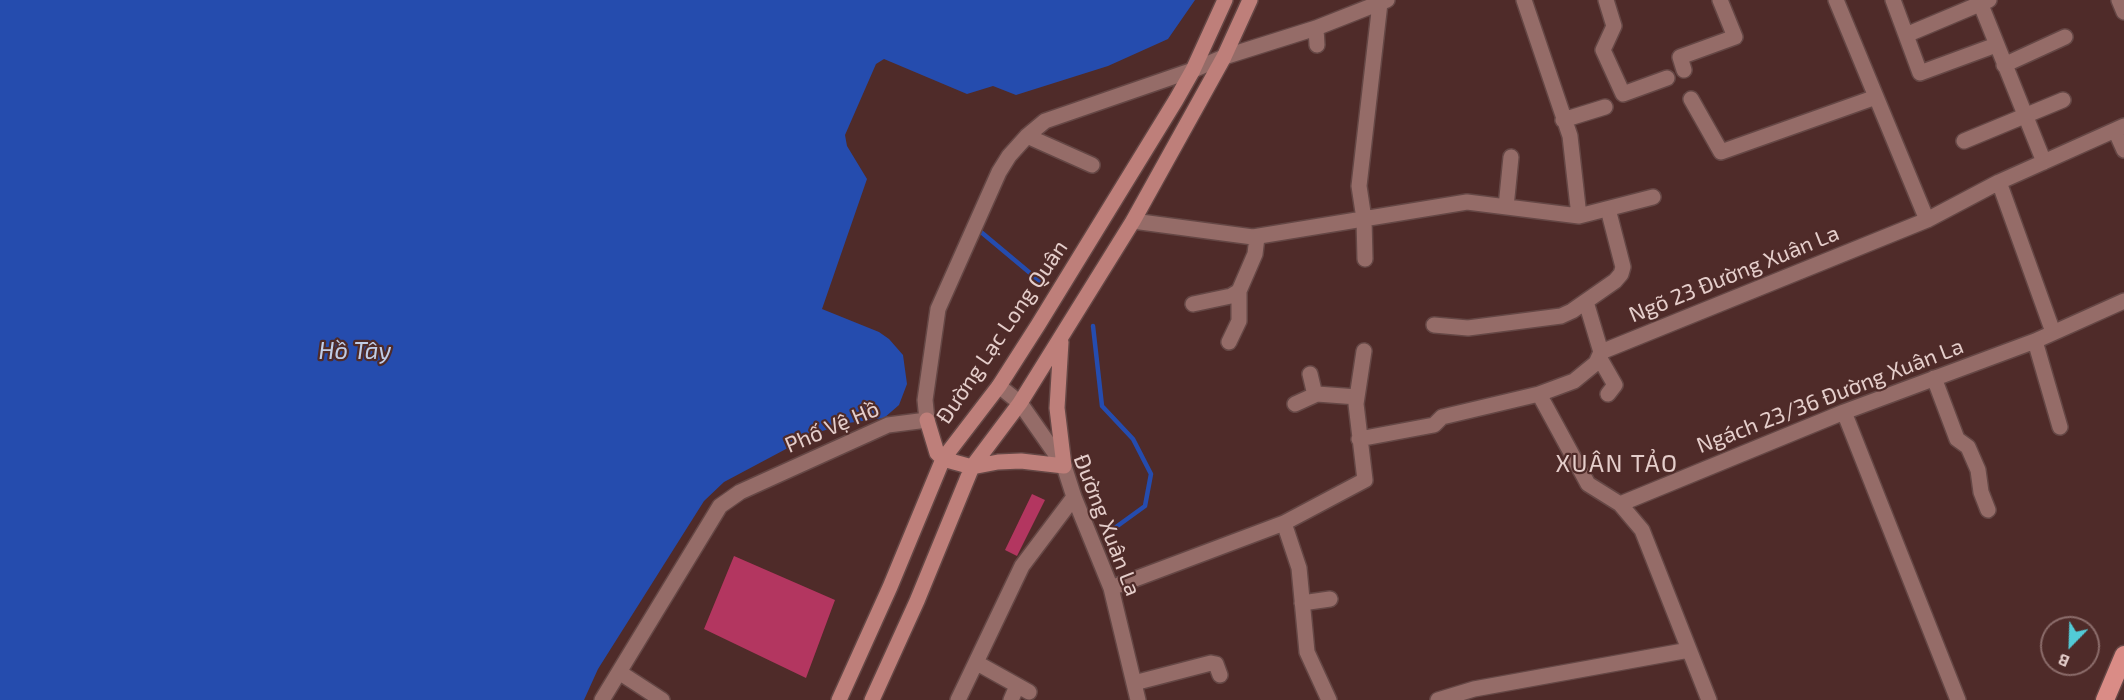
<!DOCTYPE html>
<html>
<head>
<meta charset="utf-8">
<style>
	body { margin:0 }
	#map { position:relative; width:2124px; height:700px; overflow:hidden; background:#4f2b29; font-family:"Exo 2",sans-serif }
	canvas { display:block }
	.north { position:absolute; left:2040px; top:616px; width:60px; height:60px; box-sizing:border-box; background:#4f2b29; border:2px solid #8b6c6a; border-radius:50%; rotate:203deg; font-size:16px; font-weight:700; line-height:24px; text-align:center; color:#e5cecb }
	.north::after { content:''; display:block; margin:auto; width:21px; height:27px; background:#52cbd7; clip-path:polygon(50% 0,100% 100%,50% 72%,0 100%) }
</style>
</head>
<body>
<div id="map">
<canvas width="2124" height="700"></canvas>
<div class="north">B</div>
</div>
<script>
const c = document.querySelector('canvas').getContext('2d');
c.lineJoin = 'round';
function fill(path, color) { c.fillStyle = color; c.fill(path, 'evenodd'); }
const poly = rows => new Path2D(rows.map(r => 'M' + r).join(''));
function trace(path, color, width, dash) { c.strokeStyle = color; c.lineWidth = width; c.lineCap = dash ? 'butt' : 'round'; c.setLineDash(dash || []); c.stroke(path); }
function drawText(font, color, halo, rows, align = 'center') {
  c.font = font + ' "Exo 2",sans-serif'; c.lineWidth = 4.5; c.setLineDash([]); c.textBaseline = 'middle'; c.strokeStyle = halo; c.fillStyle = color; for (const [text, x, y, turn = 0] of rows) {
    c.save(); c.translate(x, y); c.rotate((+turn || 0) * Math.PI / 180); c.textAlign = isNaN(turn) ? turn : align; if (halo) c.strokeText(text, 0, 0); c.fillText(text, 0, 0); c.restore();
  }
}
const water = poly([
	[0,0,1195,0,1168,39,1108,66,1016,95,993,86,967,94,884,59,876,64,845,135,847,146,867,179,822,309,879,332,889,339,903,355,907,384,899,405,884,418,848,423,816,433,724,482,704,501,598,669,584,700,0,700]
]);
const stream = poly([
	[981,232,1042,283],
	[1093,326,1102,406,1133,439,1151,474,1145,506,1116,527]
]);
const building = poly([
	[1032,494,1045,500,1017,556,1005,550],
	[734,556,835,600,806,678,704,629]
]);
const minor = poly([
	[1524,0,1570,136,1579,216],
	[1606,0,1614,26,1603,50,1623,94,1667,78],
	[1836,0,1927,220],
	[1893,0,1920,73,1996,45],
	[1979,0,2044,162],
	[2119,0,2124,12],
	[1316,28,1317,45],
	[1906,35,1989,0],
	[2004,65,2065,37],
	[1684,70,1680,57,1735,37,1720,0],
	[1691,99,1721,152,1876,97],
	[1563,120,1605,107],
	[2115,130,2124,150],
	[1027,136,1092,165],
	[1964,141,2063,100],
	[1999,182,2053,332],
	[1506,207,1511,157],
	[1133,221,1253,237,1467,202,1579,216,1653,197],
	[1365,259,1364,219,1359,186,1380,3],
	[1586,302,1601,352],
	[1193,304,1231,296,1239,291,1255,254,1257,237],
	[1434,325,1468,328,1561,316,1572,311,1615,281,1621,274,1623,267,1608,209],
	[2035,341,2060,427],
	[1229,342,1239,321,1239,291],
	[1599,357,1615,385,1608,394],
	[1310,374,1315,395],
	[1934,378,1957,439,1968,447,1978,470,1981,492,1988,510],
	[999,386,1020,403,1064,466,1074,497,1111,588,1138,700],
	[1539,394,1588,484,1620,504,1642,530,1709,700],
	[1295,404,1317,394,1357,397],
	[1844,412,1958,700],
	[1359,439,1434,425,1442,417,1539,394,1574,381,1596,363,1601,352,1927,220,1999,182,2124,126],
	[1620,504,1844,412,2035,341,2124,301],
	[1284,523,1299,568,1307,652,1329,700],
	[1111,588,1284,523,1365,480,1356,404,1364,351],
	[1302,603,1330,599],
	[977,663,1029,692],
	[619,672,662,700],
	[1134,683,1211,663,1216,664,1220,675],
	[602,700,720,506,740,492,888,425,927,420,925,400,938,309,999,172,1009,156,1027,136,1045,121,1193,70,1224,57,1316,28,1387,0],
	[958,700,1022,566,1074,497],
	[1011,700,1017,686],
	[1438,700,1474,689,1689,650]
]);
const major = poly([
	[927,420,937,453,943,459,972,467,998,462,1021,461,1064,466,1057,408,1061,342],
	[839,700,890,587,943,459,999,386,1038,325,1176,100,1193,70,1225,0],
	[872,700,917,601,972,467,1020,403,1133,221,1224,57,1250,0]
]);
const highway = poly([
	[2105,700,2124,655]
]);
const streetNames = [
	["Ngõ 23 Đường Xuân La",1734,274,-22],
	["Đường Lạc Long Quân",1002,332,-56],
	["Ngách 23/36 Đường Xuân La",1830,396,-21],
	["Phố Vệ Hồ",832,427,-23],
	["Đường Xuân La",1107,525,69]
];
const waterNames = [
	["Hồ Tây",355,351]
];
const neighbourhoodNames = [
	["XUÂN TẢO",1617,464]
];
fill(water, '#254cae');
trace(stream, '#254cae', 4.5);
fill(building, '#b33660');
trace(minor, '#654745', 18);
trace(major, '#654745', 18);
trace(highway, '#654745', 21);
trace(minor, '#956c68', 15);
trace(major, '#be7f7a', 15);
trace(highway, '#da8c86', 18);
drawText('22px', '#e5cecb', '#4f2b29', streetNames);
drawText('italic 24px', '#c0cde7', '#4f2b29', waterNames);
c.letterSpacing = '1.5px';
drawText('24px', '#e5cecb', '#4f2b29', neighbourhoodNames);
c.letterSpacing = '0px';
</script>
</body>
</html>
